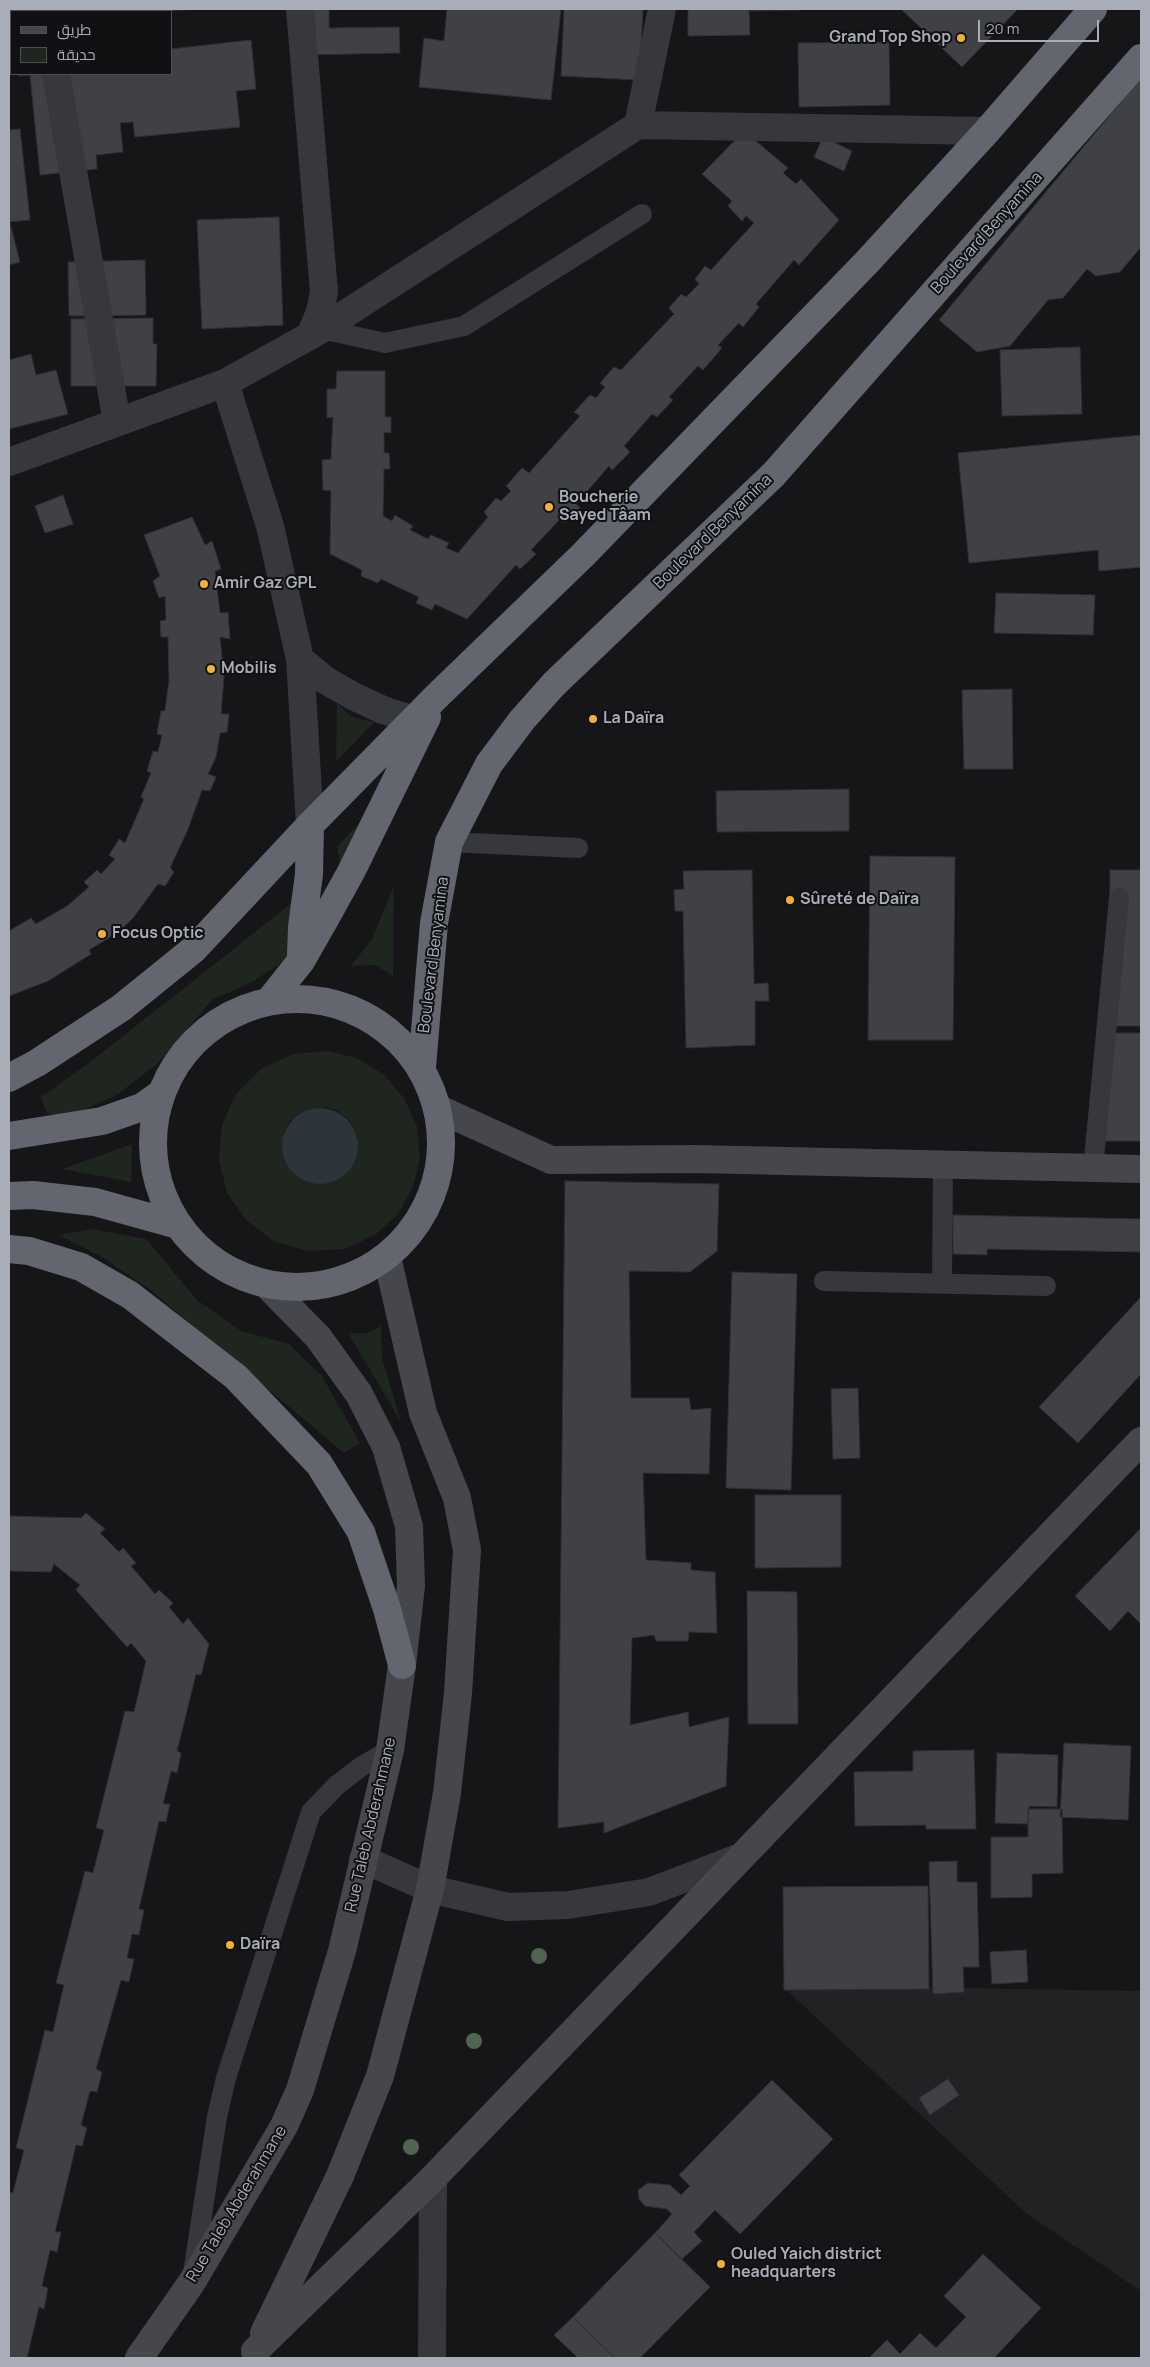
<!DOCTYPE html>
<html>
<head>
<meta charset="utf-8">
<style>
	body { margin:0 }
	#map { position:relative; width:1150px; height:2367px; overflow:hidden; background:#161618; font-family:Manrope,Cairo,sans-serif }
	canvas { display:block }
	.frame { position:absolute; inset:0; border:10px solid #a8adb8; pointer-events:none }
	.legend { position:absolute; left:10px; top:10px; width:162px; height:65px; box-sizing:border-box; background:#111113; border:1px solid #4d4f55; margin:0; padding:6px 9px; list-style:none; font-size:15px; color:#a8adb8 }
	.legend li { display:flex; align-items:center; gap:10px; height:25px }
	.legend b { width:25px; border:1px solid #4d4f55 }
	.scale { position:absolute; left:978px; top:20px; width:121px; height:22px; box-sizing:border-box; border:2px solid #a8adb8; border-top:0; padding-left:6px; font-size:15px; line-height:18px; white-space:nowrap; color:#a8adb8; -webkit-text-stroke:4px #111113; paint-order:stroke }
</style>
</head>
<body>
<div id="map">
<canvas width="1150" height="2367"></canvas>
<div class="frame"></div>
<ul class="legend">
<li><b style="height:6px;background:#45474d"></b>طريق</li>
<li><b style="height:14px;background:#1e261f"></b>حديقة</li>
</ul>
<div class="scale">20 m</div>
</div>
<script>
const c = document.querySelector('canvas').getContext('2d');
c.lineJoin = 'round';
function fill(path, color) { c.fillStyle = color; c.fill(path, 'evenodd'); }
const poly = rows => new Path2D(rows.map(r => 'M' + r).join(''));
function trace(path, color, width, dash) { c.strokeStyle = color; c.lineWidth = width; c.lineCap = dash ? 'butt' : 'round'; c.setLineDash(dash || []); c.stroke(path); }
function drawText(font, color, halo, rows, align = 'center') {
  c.font = font + ' Manrope,sans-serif'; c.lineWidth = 4; c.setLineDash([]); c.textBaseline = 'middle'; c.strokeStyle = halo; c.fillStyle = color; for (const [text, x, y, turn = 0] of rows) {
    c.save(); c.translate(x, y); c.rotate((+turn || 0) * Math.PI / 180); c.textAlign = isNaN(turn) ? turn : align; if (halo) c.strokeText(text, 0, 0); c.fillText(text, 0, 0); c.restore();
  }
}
const built = poly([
	[781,1985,1141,1991,1141,2291,1027,2214]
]);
const green = poly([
	[337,703,351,717,374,722,336,762],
	[376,806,342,879,337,846],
	[394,886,393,976,375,965,351,966,372,939],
	[297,899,292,956,252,982,212,1000,156,1065,115,1096,62,1119,47,1113,41,1097,89,1063],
	[327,1051,357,1058,384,1075,404,1098,417,1126,420,1157,413,1187,398,1214,375,1235,344,1249,309,1251,275,1242,247,1221,227,1193,219,1160,222,1125,236,1094,261,1069,293,1054],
	[324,1107,336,1110,346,1117,354,1127,358,1138,283,1134,289,1122,299,1114],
	[132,1144,131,1182,62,1169],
	[92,1229,146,1239,197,1300,241,1331,289,1344,322,1376,360,1443,344,1453,149,1289,102,1257,59,1235],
	[381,1326,382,1358,401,1422,348,1333,368,1333]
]);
const water = poly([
	'282 1146a38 38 0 1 1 76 0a38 38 0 1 1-76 0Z'
]);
const building = poly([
	[16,9,110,9,110,11,16,11,16,9],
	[149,9,200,9,169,11,149,11,149,9],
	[302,9,329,9,329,28,399,27,400,53,303,55,302,9],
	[447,9,561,9,551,100,419,87,424,38,444,41,447,9],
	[564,9,643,9,639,80,561,76,564,9],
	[688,9,800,9,800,10,749,11,750,35,688,36,688,9],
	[901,9,1018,9,962,67,901,9],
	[251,40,256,89,236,91,240,127,135,137,133,122,120,123,123,152,96,155,97,169,40,175,30,75,19,76,19,74,171,74,171,49,251,40],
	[889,42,890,105,799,107,798,43,889,42],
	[1141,78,1141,247,1120,272,1096,276,1087,269,1063,298,1048,300,1010,346,977,352,939,320,1141,78],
	[20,129,30,220,9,222,9,130,20,129],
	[744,131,788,168,783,173,796,184,801,179,839,220,799,265,794,260,756,304,759,307,743,327,739,323,718,345,722,348,703,370,698,366,669,397,673,400,657,417,652,414,624,446,630,452,612,470,609,466,576,504,580,508,565,523,560,519,531,550,536,554,520,569,516,565,467,619,435,604,432,610,416,603,419,597,381,579,378,583,361,576,362,570,330,554,331,491,323,490,322,460,331,459,333,417,327,418,327,389,336,389,337,371,385,371,385,417,391,417,391,433,384,432,384,453,389,453,390,469,384,469,383,516,392,521,395,515,413,526,410,530,428,539,431,535,449,543,446,548,458,553,488,517,484,512,496,498,501,501,511,491,506,486,522,468,529,473,580,416,574,412,590,395,596,398,605,387,600,383,614,367,621,370,674,314,669,308,681,294,686,297,699,284,695,279,705,266,711,270,754,223,746,216,742,221,728,206,732,201,702,174,744,131],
	[823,137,852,151,844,171,814,157,823,137],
	[279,217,283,325,202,329,197,220,279,217],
	[10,223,20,262,9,265,9,224,10,223],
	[145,260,146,315,69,316,68,262,145,260],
	[153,318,153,344,157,344,156,386,71,386,71,319,153,318],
	[1080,347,1082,414,1002,416,1000,350,1080,347],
	[31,354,36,375,56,370,68,414,9,429,9,360,31,354],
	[1141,435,1141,567,1099,571,1098,550,969,563,958,453,1141,435],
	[63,495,73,524,45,533,35,506,63,495],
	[192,517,205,545,212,541,221,569,215,571,220,613,228,612,230,639,220,637,224,677,221,714,229,714,227,732,220,733,216,757,208,774,216,777,210,791,202,790,188,829,170,868,174,872,165,886,158,884,133,918,117,933,89,950,91,954,48,981,9,996,9,931,31,918,36,924,67,906,89,887,84,882,97,870,101,874,115,859,109,855,119,839,125,843,144,799,141,797,151,773,147,771,153,751,158,752,162,735,157,734,161,711,165,711,169,680,168,637,161,637,160,621,166,620,165,596,159,598,153,581,160,576,144,535,192,517],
	[996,593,1095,595,1093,635,994,633,996,593],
	[1012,689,1013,769,964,769,962,690,1012,689],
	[849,789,849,831,717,832,716,791,849,789],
	[870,856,955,857,953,1040,868,1040,870,856],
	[752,870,754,984,768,983,769,1001,755,1001,755,1045,686,1048,683,911,675,911,674,890,684,889,683,871,752,870],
	[1110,870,1141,870,1141,1026,1109,1026,1110,870],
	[1104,1033,1141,1033,1141,1141,1105,1141,1104,1033],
	[565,1181,719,1184,717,1251,690,1272,629,1271,631,1398,689,1398,691,1410,711,1408,709,1474,643,1473,646,1560,691,1563,691,1570,715,1572,717,1633,689,1632,688,1641,656,1641,654,1635,632,1638,630,1725,688,1712,689,1727,729,1717,726,1786,604,1833,604,1822,558,1828,565,1181],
	[953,1215,1141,1219,1141,1252,987,1249,987,1255,953,1254,953,1215],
	[732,1272,797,1274,791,1490,726,1488,732,1272],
	[1141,1297,1141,1374,1078,1443,1039,1407,1141,1297],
	[858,1388,860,1458,833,1459,831,1389,858,1388],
	[755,1495,841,1495,841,1567,755,1568,755,1495],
	[86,1513,105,1529,100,1533,119,1552,123,1548,136,1563,131,1566,155,1594,159,1590,173,1603,169,1607,183,1624,188,1618,209,1644,201,1675,196,1674,177,1751,181,1753,177,1773,171,1771,163,1804,170,1804,166,1822,159,1821,139,1909,144,1910,139,1935,132,1934,127,1958,134,1959,129,1982,121,1980,96,2069,102,2072,97,2092,90,2091,81,2125,87,2128,82,2146,76,2145,55,2232,61,2232,57,2252,50,2250,42,2286,48,2288,44,2309,39,2307,27,2358,9,2358,9,2192,13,2193,24,2150,16,2148,45,2030,53,2032,64,1985,56,1983,85,1871,93,1873,104,1830,96,1828,125,1711,134,1712,146,1661,131,1643,127,1647,76,1590,80,1585,54,1564,51,1572,9,1571,9,1516,81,1518,86,1513],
	[1141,1528,1141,1624,1128,1611,1110,1631,1075,1596,1141,1528],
	[747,1591,797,1592,798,1724,748,1724,747,1591],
	[1064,1743,1131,1746,1128,1820,1060,1817,1064,1743],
	[974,1750,976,1829,926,1829,926,1825,855,1826,854,1772,913,1771,913,1751,974,1750],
	[997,1753,1058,1755,1057,1807,1029,1806,1028,1824,995,1823,997,1753],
	[1028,1809,1062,1809,1063,1873,1032,1874,1032,1897,991,1898,991,1837,1028,1837,1028,1809],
	[957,1861,957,1882,977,1882,979,1967,963,1967,964,1992,933,1994,929,1862,957,1861],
	[928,1886,929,1989,784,1990,783,1887,928,1886],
	[1026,1950,1028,1982,992,1984,990,1952,1026,1950],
	[948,2079,959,2095,930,2115,919,2098,948,2079],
	[772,2080,833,2139,740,2234,715,2210,694,2232,702,2241,682,2259,655,2233,672,2214,667,2209,645,2206,639,2199,638,2190,648,2183,670,2185,681,2195,690,2186,679,2175,772,2080],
	[655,2233,710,2287,640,2358,615,2358,573,2317,655,2233],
	[983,2254,1041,2308,994,2358,869,2358,887,2340,900,2354,920,2333,936,2348,966,2317,944,2296,983,2254],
	[573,2317,615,2358,578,2358,554,2335,573,2317]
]);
const lane = poly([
	[322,329,385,343,464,326,642,214],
	[449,842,578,848],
	[1093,1169,1119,898],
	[824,1281,1046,1286],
	[942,1283,943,1166],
	[193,2273,217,2117,226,2078,311,1812,337,1785,362,1766,390,1750]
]);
const street = poly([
	[45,9,45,11],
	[300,9,324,292,320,312,310,336],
	[9,50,11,49],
	[56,74,117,422],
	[638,125,662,9],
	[225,383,270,526,300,659,310,825],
	[9,462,225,383,322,329,638,125,987,131],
	[300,659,325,680,353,696,383,710,414,720],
	[363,1859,430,1889,508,1907,568,1905,649,1892,738,1858],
	[432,2358,433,2178]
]);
const secondary = poly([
	[439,1109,551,1160,696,1159,1141,1169],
	[264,2333,340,2176,380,2076,430,1889,447,1793,458,1693,467,1550,457,1498,423,1413,387,1257],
	[255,2351,433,2178,1141,1441],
	[139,2358,192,2282,284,2126,300,2090,342,1951,390,1750,402,1665,411,1586,409,1526,386,1447,359,1394,318,1337,266,1284]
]);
const highway = poly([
	[301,955,302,927,309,874,310,825],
	'153 1143a144 144 0 1 1 288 0a144 144 0 1 1-288 0Z',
	[270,1000,301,961,325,919,351,872,427,717],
	[422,1067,434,923,449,842,489,764,522,720,554,684,774,474,1141,58],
	[9,1078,37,1063,121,1008,194,949,310,825,436,697,583,555,867,262,987,131,1093,9],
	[9,1136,102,1121,142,1107,160,1094],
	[9,1196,33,1195,95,1202,178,1225],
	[9,1249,29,1251,81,1267,130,1295,236,1377,319,1464,361,1532,387,1609,402,1665]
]);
const trees = [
	[539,1956],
	[474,2041],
	[411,2147]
];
const markers = [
	[961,38,5,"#f2b134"],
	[549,507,5,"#f2b134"],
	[204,584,5,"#f2b134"],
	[211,669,5,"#f2b134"],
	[593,719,5,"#f2b134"],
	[790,900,5,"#f2b134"],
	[102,934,5,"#f2b134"],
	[230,1945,5,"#f2b134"],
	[721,2264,5,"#f2b134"]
];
const poiNames = [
	["Grand Top Shop",951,38,"right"],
	["Boucherie",559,498],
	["Sayed Tâam",559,516],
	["Amir Gaz GPL",214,584],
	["Mobilis",221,669],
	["La Daïra",603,719],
	["Sûreté de Daïra",800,900],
	["Focus Optic",112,934],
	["Daïra",240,1945],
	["Ouled Yaich district",731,2255],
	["headquarters",731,2273]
];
const streetNames = [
	["Boulevard Benyamina",987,233,-48],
	["Boulevard Benyamina",713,532,-44],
	["Boulevard Benyamina",434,955,-83],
	["Rue Taleb Abderahmane",371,1825,-77],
	["Rue Taleb Abderahmane",237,2204,-59]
];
fill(built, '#222225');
fill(green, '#1e261f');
fill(water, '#2c353c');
fill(building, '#404145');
trace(building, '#303034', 1);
trace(lane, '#37383d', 20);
trace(street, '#37383d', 28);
trace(secondary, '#45474d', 28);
trace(highway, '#63666e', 28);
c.fillStyle = '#506452';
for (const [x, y] of trees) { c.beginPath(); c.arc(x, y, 8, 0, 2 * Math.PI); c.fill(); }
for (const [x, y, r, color] of markers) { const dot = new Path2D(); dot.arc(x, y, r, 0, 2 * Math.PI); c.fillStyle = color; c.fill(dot); trace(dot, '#111113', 2); }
drawText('bold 16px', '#a8adb8', '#111113', poiNames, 'left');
drawText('16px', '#a8adb8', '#111113', streetNames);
</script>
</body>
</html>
